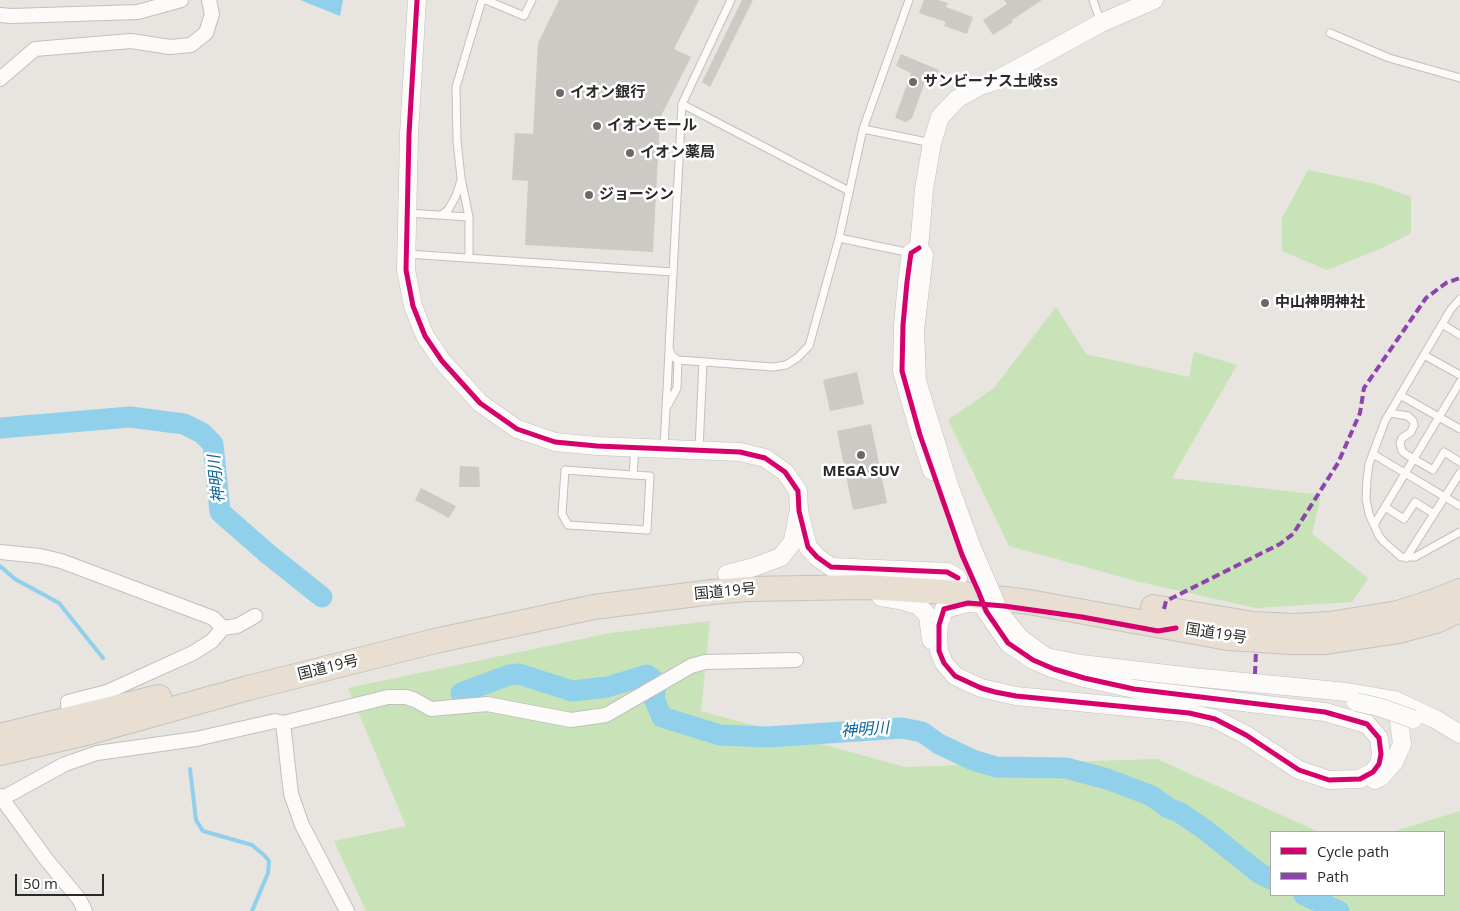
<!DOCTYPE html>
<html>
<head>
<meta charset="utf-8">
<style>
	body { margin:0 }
	#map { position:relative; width:1460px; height:911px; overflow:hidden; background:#e8e4df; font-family:"Open Sans",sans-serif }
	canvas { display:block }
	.legend { position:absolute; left:1270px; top:831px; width:175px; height:65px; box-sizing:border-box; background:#fff; border:1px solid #a9a9a9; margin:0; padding:6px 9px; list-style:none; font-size:15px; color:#292929 }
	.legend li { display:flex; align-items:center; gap:10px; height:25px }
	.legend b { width:25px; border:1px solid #a9a9a9 }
	.scale { position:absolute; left:15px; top:874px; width:89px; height:22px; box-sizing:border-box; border:2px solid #292929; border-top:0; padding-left:6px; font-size:15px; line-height:18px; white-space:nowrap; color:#292929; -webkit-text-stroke:4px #fff; paint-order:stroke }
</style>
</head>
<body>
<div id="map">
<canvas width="1460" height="911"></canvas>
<ul class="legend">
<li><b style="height:6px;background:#d6006c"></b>Cycle path</li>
<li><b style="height:6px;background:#8e44ad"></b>Path</li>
</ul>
<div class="scale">50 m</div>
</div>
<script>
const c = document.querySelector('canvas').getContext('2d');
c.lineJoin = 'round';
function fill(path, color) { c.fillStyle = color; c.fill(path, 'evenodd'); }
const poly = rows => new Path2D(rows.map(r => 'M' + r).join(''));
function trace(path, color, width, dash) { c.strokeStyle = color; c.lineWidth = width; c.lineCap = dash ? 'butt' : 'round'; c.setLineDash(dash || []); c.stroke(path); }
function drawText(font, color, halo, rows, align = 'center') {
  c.font = font + ' "Open Sans","Noto Sans JP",sans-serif'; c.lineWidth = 5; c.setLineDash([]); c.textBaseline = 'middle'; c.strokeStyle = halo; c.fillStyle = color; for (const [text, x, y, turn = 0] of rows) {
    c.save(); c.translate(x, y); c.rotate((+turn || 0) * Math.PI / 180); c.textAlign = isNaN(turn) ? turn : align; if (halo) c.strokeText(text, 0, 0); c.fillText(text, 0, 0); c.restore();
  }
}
const green = poly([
	[1308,170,1376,184,1411,197,1411,233,1380,249,1327,270,1282,251,1282,218],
	[1056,307,1086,354,1189,377,1194,352,1237,365,1172,478,1321,495,1312,534,1368,578,1352,602,1256,608,1140,582,1009,546,948,420,994,388],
	[710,621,701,711,905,767,1157,759,1319,832,1271,832,1271,895,1444,895,1444,832,1392,832,1460,811,1460,911,366,911,334,841,406,826,348,688,610,633]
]);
const water = poly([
	[300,0,343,0,340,16]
]);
const stream = poly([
	[0,566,15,579,59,603,103,658],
	[190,769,196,820,203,831,252,845,264,855,269,861,268,873,252,911]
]);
const river = poly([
	[0,428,130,417,184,424,202,433,213,444,220,512,268,554,322,597],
	[461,693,509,675,519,674,572,691,607,687,647,675,654,680,656,686,654,699,662,717,720,735,768,737,902,728,922,732,939,744,973,760,996,767,1066,768,1107,779,1152,796,1168,808,1179,812,1204,829,1259,873,1271,879],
	[1304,895,1339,911]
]);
const building = poly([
	[559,0,699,0,674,49,691,57,660,118,653,252,525,245,528,181,512,180,515,133,533,134,538,43],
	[742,0,753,0,710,87,702,82],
	[924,0,938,0,948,3,946,7,973,17,967,34,944,26,946,22,919,13],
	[1004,0,1042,0,1012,20,1013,22,993,35,983,20,1007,4],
	[901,54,939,70,934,82,926,79,912,118,906,122,895,118,911,73,896,66],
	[857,372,864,404,830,411,823,380],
	[871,424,887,503,853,510,837,431],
	[460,466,479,467,480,487,459,487],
	[421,488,456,506,449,518,415,500]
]);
const service = poly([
	[486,0,524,16,532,0],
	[731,0,682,104,669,348,672,356,678,360,773,367,786,365,797,358,809,346,839,238,863,129,909,0],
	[1093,0,1101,23],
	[1330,33,1389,58,1460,78],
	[682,104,849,191],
	[863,129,932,143],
	[407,213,469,217],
	[441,215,448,210,456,196,461,180],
	[839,238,911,253],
	[407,254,673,272],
	[469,257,469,217,461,178,457,141,456,87,482,0],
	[1460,299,1451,309,1385,421,1369,464,1367,479,1366,499,1369,514,1379,536,1384,542,1401,557,1415,557,1460,532],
	[1442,324,1460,335],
	[1424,355,1460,375],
	[1400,395,1460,429],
	[668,405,677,388,678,360],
	[1390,413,1408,416,1413,421,1414,425,1411,432,1402,438,1400,443,1402,451,1407,455,1433,470,1444,452,1460,462],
	[664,447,669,351],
	[699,449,703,362],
	[1373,454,1460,506],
	[633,475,565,470,562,514,568,525,647,530,650,476,633,475,635,447],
	[1385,507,1404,519,1415,502,1434,514],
	[1374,525,1460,382],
	[1406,558,1460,473]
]);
const minor = poly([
	[0,15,11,16,138,12,181,0],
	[0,79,35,49,131,41,170,47,191,45,206,33,212,14,209,0],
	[0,552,40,556,61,561,213,618,223,628],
	[69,720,68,702,107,692,151,672,193,653,212,641,223,628,237,626,255,616],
	[283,723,291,794,302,825,347,911],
	[0,796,46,859,79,899,85,911],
	[1,799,65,764,97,753,196,739,275,721,283,723,388,697,406,697,415,700,431,709,487,704,571,720,606,715,691,666,705,662,796,660]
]);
const tertiary = poly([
	[417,0,409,134,406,270,413,306,425,336,442,361,480,403,517,429,555,442,597,446,740,452,765,458,785,472,798,491,799,511,808,547,817,557,831,567,947,572,958,578],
	[919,248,911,253,907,282,903,325,902,371,920,435,932,471],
	[972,548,949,485,917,381,915,330,924,255,919,248,924,189,932,143,940,117,957,99,980,86,993,82,1101,23,1154,0],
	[727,574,754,567,781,557,793,541,798,514],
	[881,597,900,600,919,606,928,616,931,640],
	[982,604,968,603,944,609,939,625,938,638,939,651,944,663,955,676,981,688,1016,696,1189,713,1215,719,1246,735,1299,770,1329,780,1360,779,1373,772,1379,764,1381,754,1379,738,1367,724,1325,712,1134,689,1084,678,1054,669,1033,660,1008,643,986,611],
	[1000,613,1020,638,1046,657,1081,664,1192,677,1347,692,1394,700,1435,719,1460,734],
	[1375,780,1381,777,1394,762,1402,744,1399,721]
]);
const trunk = poly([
	[1153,607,1253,624,1294,626,1330,624,1398,613,1432,602,1460,591],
	[4,735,159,697],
	[0,753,90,732,248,688,435,641,594,607,712,592,747,589,865,587,944,592,1029,602,1228,638,1290,642,1326,642,1399,631,1436,621,1460,610]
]);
const tertiaryBridge = poly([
	[972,548,1000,613],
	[1356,702,1379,707,1413,719]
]);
const quiet = poly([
	[1164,609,1166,601,1280,544,1293,534,1338,463,1360,413,1364,388,1426,298,1446,283,1460,278],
	[1255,674,1256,651]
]);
const cycleway = poly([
	[417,0,409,134,406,270,413,306,425,336,442,361,480,403,517,429,555,442,597,446,740,452,765,458,785,472,798,491,799,511,808,547,817,557,831,567,947,572,958,578],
	[919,248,911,253,907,282,903,325,902,371,920,435,962,555,979,593,986,611,1008,643,1033,660,1054,669,1084,678,1134,689,1325,712,1367,724,1379,738,1381,754,1379,764,1373,772,1360,779,1329,780,1299,770,1246,735,1215,719,1189,713,1016,696,995,692,981,688,955,676,944,663,939,651,939,625,944,609,968,603,1004,606,1082,617,1158,631,1176,628]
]);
const markers = [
	[913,82,5,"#6c6a69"],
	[560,93,5,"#6c6a69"],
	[597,126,5,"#6c6a69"],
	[630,153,5,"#6c6a69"],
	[589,195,5,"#6c6a69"],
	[1265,303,5,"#6c6a69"],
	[861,455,5,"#6c6a69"]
];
const poiNames = [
	["サンビーナス土岐ss",923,82],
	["イオン銀行",570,93],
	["イオンモール",607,126],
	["イオン薬局",640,153],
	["ジョーシン",599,195],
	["中山神明神社",1275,303],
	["MEGA SUV",861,472,"center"]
];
const streetNames = [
	["国道19号",725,592,-5],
	["国道19号",1216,634,9],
	["国道19号",328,668,-14]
];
const waterNames = [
	["神明川",217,479,-96],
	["神明川",865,730,-4]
];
fill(green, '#c8e3b7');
fill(water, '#91d0ea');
trace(stream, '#91d0ea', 4);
trace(river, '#91d0ea', 21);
fill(building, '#cdcac6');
trace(service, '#c1c0c0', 9);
trace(minor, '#c1c0c0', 16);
trace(tertiary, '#c1c0c0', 19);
trace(trunk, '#c4c3c1', 26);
trace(service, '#fcfbfa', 7);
trace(minor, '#fcfbfa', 14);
trace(tertiary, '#fcfbfa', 18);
trace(trunk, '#e8dfd2', 24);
trace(tertiaryBridge, '#c1c0c0', 19, []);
trace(tertiaryBridge, '#fcfbfa', 18);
trace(quiet, '#8e44ad', 4, [8, 4]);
trace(cycleway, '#d6006c', 5);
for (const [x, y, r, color] of markers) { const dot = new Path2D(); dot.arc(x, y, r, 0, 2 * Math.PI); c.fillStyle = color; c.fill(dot); trace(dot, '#fff', 2); }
drawText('bold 15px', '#292929', '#fff', poiNames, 'left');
drawText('15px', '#292929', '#fff', streetNames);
drawText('italic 16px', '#0d659a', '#fff', waterNames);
</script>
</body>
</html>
